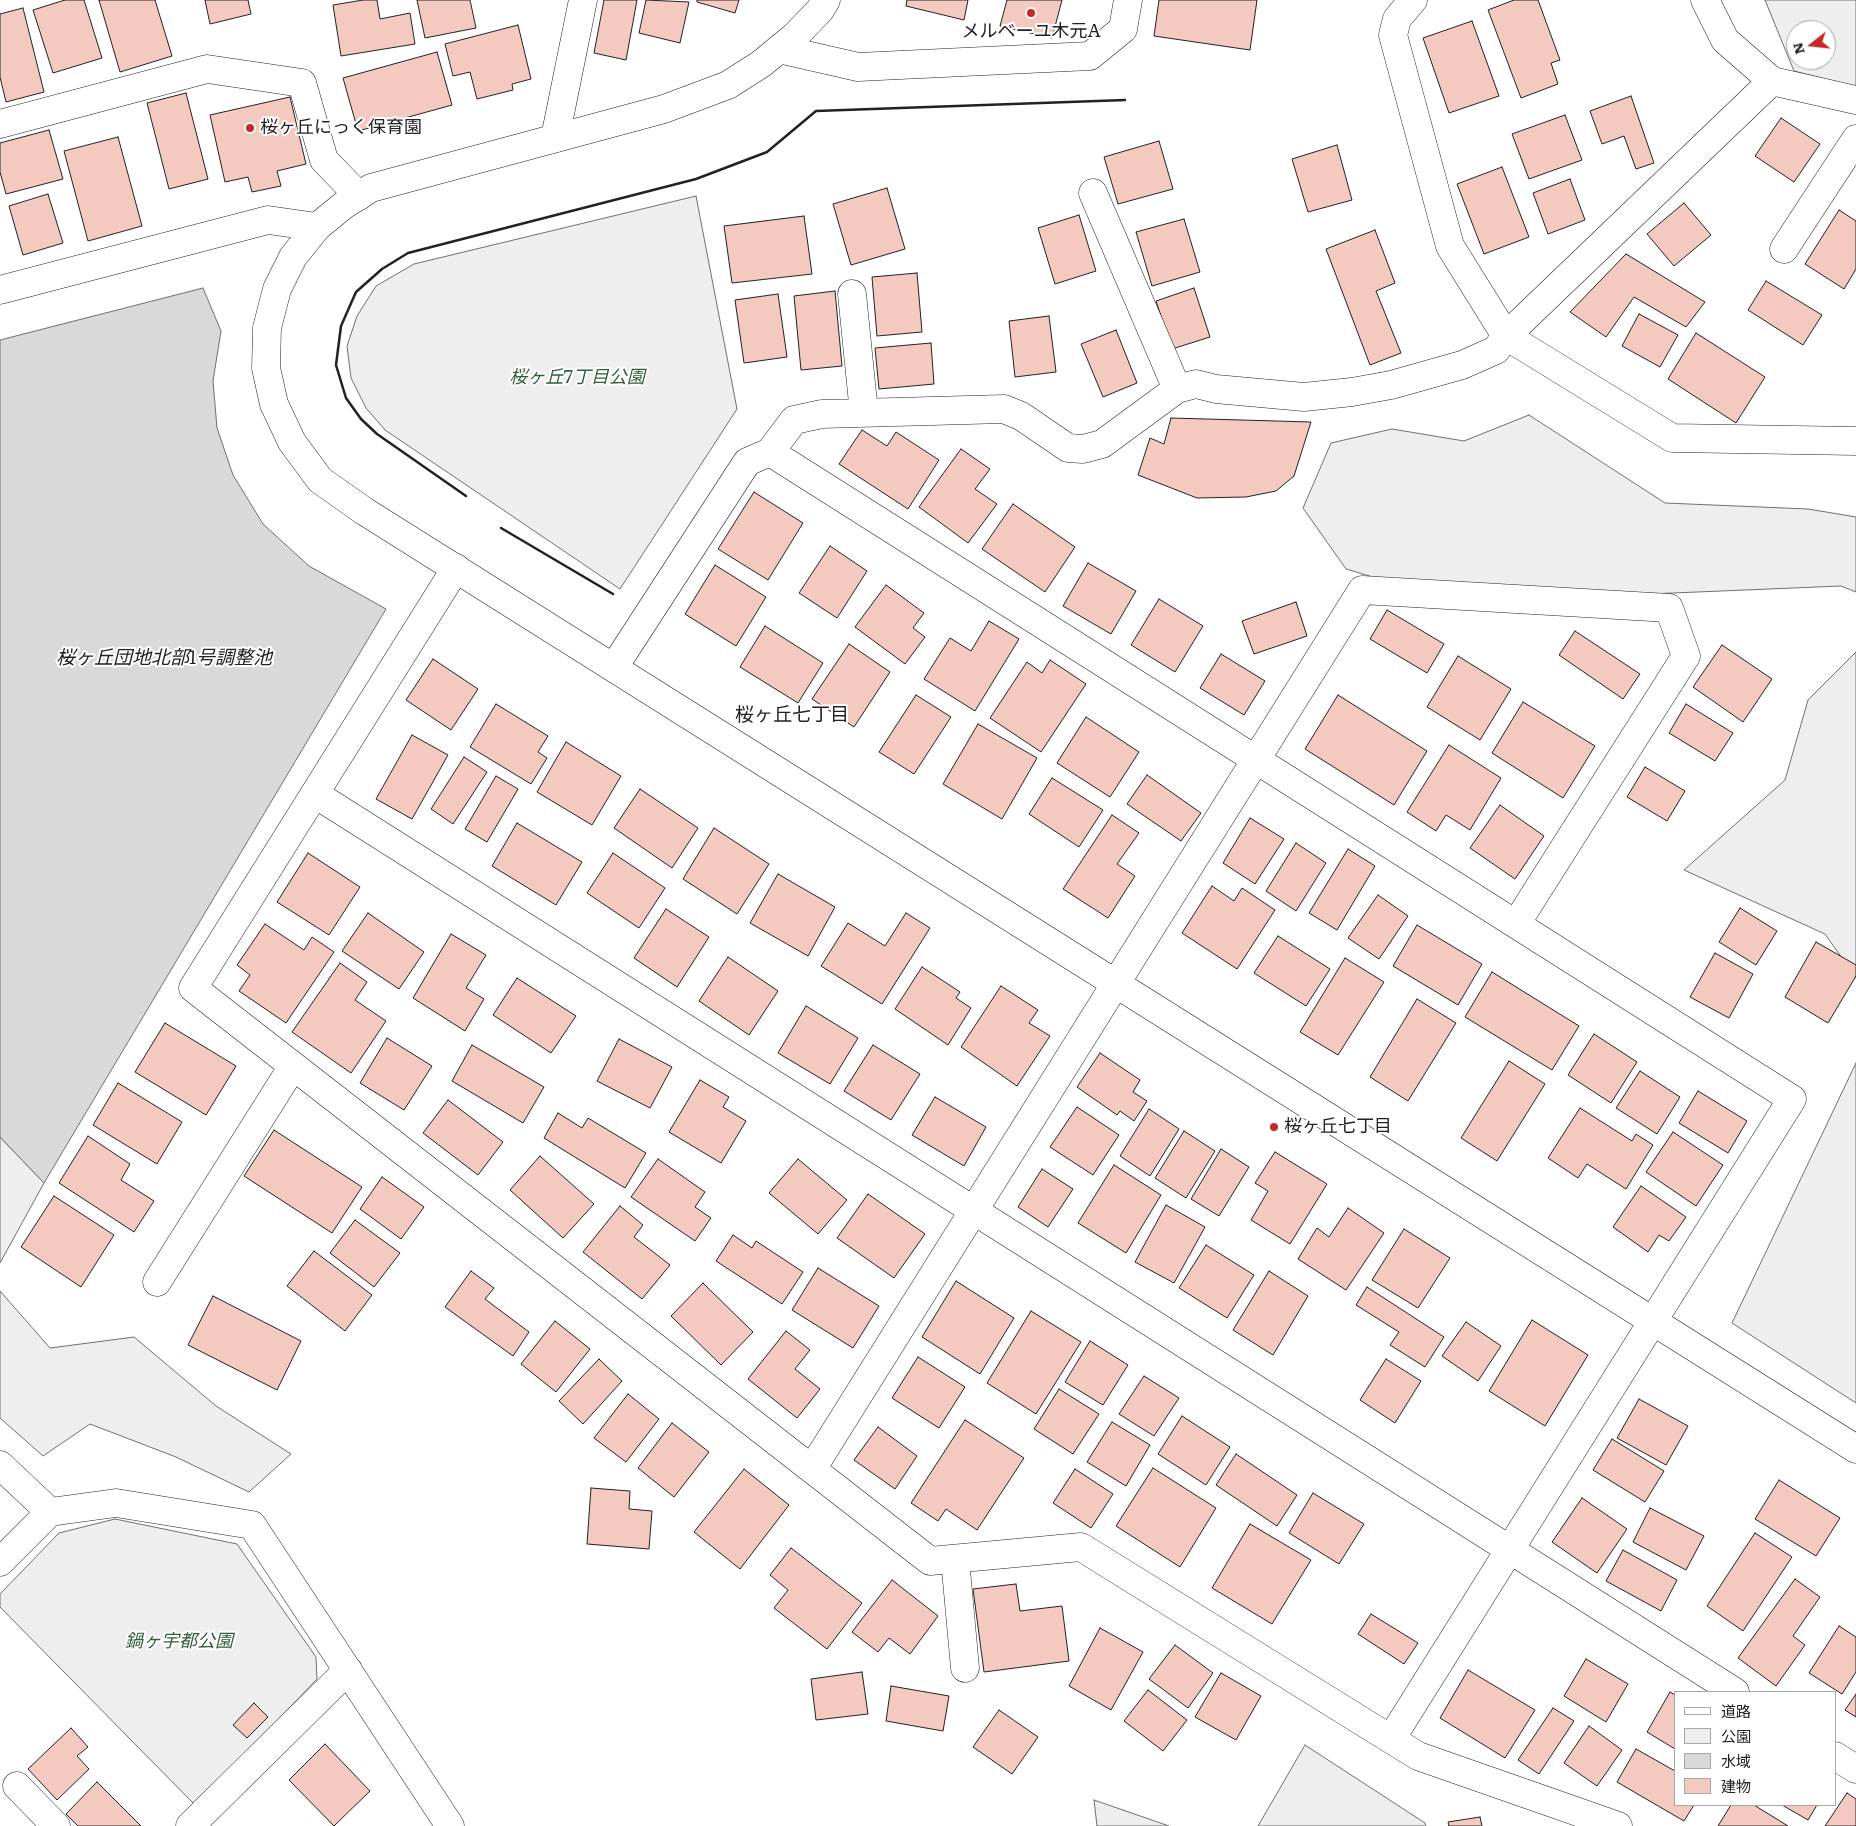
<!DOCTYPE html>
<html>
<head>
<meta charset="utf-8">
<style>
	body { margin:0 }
	#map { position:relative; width:1856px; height:1826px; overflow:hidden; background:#fff; font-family:Literata,"Noto Sans JP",serif }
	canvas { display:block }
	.legend { position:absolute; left:1674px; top:1691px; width:162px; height:115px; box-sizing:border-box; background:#fff; border:1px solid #a7a7a7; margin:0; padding:6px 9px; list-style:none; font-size:15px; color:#222 }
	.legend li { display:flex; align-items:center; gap:10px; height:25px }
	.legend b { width:25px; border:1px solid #a7a7a7 }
	.north { position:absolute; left:1786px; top:20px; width:50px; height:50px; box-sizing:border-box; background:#fff; border:1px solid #a7a7a7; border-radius:50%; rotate:254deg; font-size:14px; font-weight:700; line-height:20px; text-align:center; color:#222 }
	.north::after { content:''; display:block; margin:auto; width:18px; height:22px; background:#c62828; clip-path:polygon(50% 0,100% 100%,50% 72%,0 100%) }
</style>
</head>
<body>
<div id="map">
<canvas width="1856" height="1826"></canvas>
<ul class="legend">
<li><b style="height:6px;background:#fff"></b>道路</li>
<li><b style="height:14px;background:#eee"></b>公園</li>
<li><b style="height:14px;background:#d9d9d9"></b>水域</li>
<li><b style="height:14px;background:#f3c9c0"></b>建物</li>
</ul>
<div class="north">N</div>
</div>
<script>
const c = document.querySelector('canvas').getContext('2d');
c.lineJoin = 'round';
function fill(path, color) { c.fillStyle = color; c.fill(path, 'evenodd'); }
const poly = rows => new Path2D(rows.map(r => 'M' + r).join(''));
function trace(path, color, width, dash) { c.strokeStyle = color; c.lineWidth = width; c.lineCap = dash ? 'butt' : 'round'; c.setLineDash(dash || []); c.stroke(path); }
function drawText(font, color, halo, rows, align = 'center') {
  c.font = font + ' Literata,"Noto Sans JP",serif'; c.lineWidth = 4; c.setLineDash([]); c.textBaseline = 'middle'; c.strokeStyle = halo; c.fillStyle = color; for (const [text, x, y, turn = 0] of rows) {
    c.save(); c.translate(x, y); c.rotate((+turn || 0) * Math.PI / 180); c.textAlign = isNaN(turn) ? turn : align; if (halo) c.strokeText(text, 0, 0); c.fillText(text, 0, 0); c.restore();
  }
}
const green = poly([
	[1765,0,1856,0,1856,87,1794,71,1765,0],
	[1796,30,1826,30,1826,60,1796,60,1796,30],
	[696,196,737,409,620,589,385,430,366,408,351,378,347,346,357,316,376,286,414,264,696,196],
	[1529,415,1665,503,1808,509,1856,517,1856,592,1841,586,1457,602,1346,569,1303,508,1331,443,1392,429,1464,441,1529,415],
	[1856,652,1856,978,1825,934,1684,870,1785,780,1808,700,1856,652],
	[1856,1063,1856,1403,1732,1323,1856,1063],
	[0,1137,44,1183,0,1263,0,1137],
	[0,1291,50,1348,134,1337,216,1406,291,1454,249,1492,176,1457,90,1424,43,1456,0,1418,0,1291],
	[115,1519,237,1544,316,1657,317,1679,196,1806,0,1607,0,1594,59,1533,115,1519],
	[1305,1745,1425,1823,1426,1826,1258,1826,1305,1745],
	[1094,1800,1169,1826,1097,1826,1094,1800]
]);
const water = poly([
	[203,288,221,331,213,381,217,428,233,475,263,524,309,566,386,609,44,1183,0,1137,0,340,203,288]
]);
const building = poly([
	[65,0,84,0,102,58,53,73,33,10,65,0],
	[99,0,155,0,172,56,120,72,99,0],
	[205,0,248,0,251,14,210,24,205,0],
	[363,0,377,0,380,19,410,13,415,44,341,56,333,5,363,0],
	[417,0,470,0,476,28,425,38,417,0],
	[604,0,637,0,626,60,594,53,604,0],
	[646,0,689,2,680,43,639,33,646,0],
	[697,0,739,0,735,13,697,2,697,0],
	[907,0,968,0,964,20,906,6,907,0],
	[1007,0,1062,0,1052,38,1000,26,1007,0],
	[1159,0,1257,0,1250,50,1154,36,1159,0],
	[1514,0,1538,0,1560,60,1551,63,1558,84,1521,98,1488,10,1514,0],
	[23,8,44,92,6,102,0,77,0,14,23,8],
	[1472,21,1499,96,1449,113,1423,38,1472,21],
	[518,25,531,79,512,84,513,90,477,99,470,72,453,76,445,44,518,25],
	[437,52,452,105,358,131,343,78,437,52],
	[186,93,208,179,169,189,147,103,186,93],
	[1631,96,1654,163,1636,169,1624,136,1602,144,1590,111,1631,96],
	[290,97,306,164,277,171,281,186,252,192,248,177,225,182,210,115,290,97],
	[1565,115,1582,160,1529,179,1512,134,1565,115],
	[1781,118,1820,144,1794,182,1755,156,1781,118],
	[49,130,63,179,6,194,0,172,0,143,49,130],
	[118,137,142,226,88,241,64,151,118,137],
	[1159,141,1173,189,1118,204,1104,157,1159,141],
	[1337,145,1352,200,1308,212,1292,159,1337,145],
	[1502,167,1529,237,1484,254,1457,184,1502,167],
	[1570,179,1585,220,1548,234,1533,193,1570,179],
	[887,188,905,249,851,265,833,204,887,188],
	[48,194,63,243,23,255,9,206,48,194],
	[1684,203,1711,235,1674,266,1647,234,1684,203],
	[1839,210,1856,221,1856,269,1844,289,1805,264,1839,210],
	[1079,215,1096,271,1055,284,1038,228,1079,215],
	[804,216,812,274,732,283,724,226,804,216],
	[1184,219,1200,272,1152,286,1136,232,1184,219],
	[1375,230,1395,283,1376,291,1401,353,1370,365,1326,249,1375,230],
	[1626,254,1705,302,1686,327,1634,297,1606,337,1570,312,1626,254],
	[917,273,922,332,877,336,872,277,917,273],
	[1766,281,1822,315,1803,345,1748,310,1766,281],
	[1194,288,1210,337,1172,349,1156,301,1194,288],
	[835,291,842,366,801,370,794,296,835,291],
	[778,294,787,357,744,363,735,300,778,294],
	[1639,314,1678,335,1660,367,1622,346,1639,314],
	[1049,316,1056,372,1015,377,1009,321,1049,316],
	[1116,330,1137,383,1103,397,1081,344,1116,330],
	[1696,333,1765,377,1736,423,1668,379,1696,333],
	[931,343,934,384,879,389,875,348,931,343],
	[1171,418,1311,422,1294,476,1276,491,1246,497,1197,498,1138,475,1150,438,1164,444,1171,418],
	[862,430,887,446,896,432,939,460,908,509,839,464,862,430],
	[961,449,990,469,975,489,997,504,968,543,919,507,961,449],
	[754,492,803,523,768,580,718,549,754,492],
	[1013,504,1075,547,1045,592,982,549,1013,504],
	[830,546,867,571,837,618,799,593,830,546],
	[1088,563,1136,591,1111,634,1063,606,1088,563],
	[715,565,766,597,736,646,685,614,715,565],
	[886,585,924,613,913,628,925,637,905,664,855,627,886,585],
	[1159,599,1203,626,1175,672,1131,645,1159,599],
	[1296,602,1307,636,1254,654,1242,621,1296,602],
	[1387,610,1444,644,1427,673,1370,639,1387,610],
	[989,621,1019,639,975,711,924,679,950,638,971,651,989,621],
	[765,626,823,663,798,703,740,667,765,626],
	[1575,631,1640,674,1623,699,1559,655,1575,631],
	[849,644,890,672,854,727,812,699,849,644],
	[1722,645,1772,679,1743,722,1693,687,1722,645],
	[1221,654,1265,681,1244,715,1200,688,1221,654],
	[1458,656,1511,689,1480,740,1427,707,1458,656],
	[433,659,478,689,451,730,406,700,433,659],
	[1050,660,1086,684,1041,752,990,718,1027,662,1042,673,1050,660],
	[916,695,951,717,914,774,879,752,916,695],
	[1338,695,1427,751,1394,805,1305,749,1338,695],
	[1523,702,1595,746,1563,798,1492,753,1523,702],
	[496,704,548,736,538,752,547,758,531,784,470,747,496,704],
	[1686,704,1733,733,1715,761,1669,733,1686,704],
	[1086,717,1139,752,1110,797,1057,763,1086,717],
	[978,724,1037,758,1002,819,943,784,978,724],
	[412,735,448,755,412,819,376,799,412,735],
	[566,742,621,776,592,825,537,792,566,742],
	[1449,745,1501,778,1470,830,1446,815,1436,831,1407,812,1449,745],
	[464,757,487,772,453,824,431,809,464,757],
	[1645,767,1685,791,1667,821,1627,797,1645,767],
	[1147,775,1201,813,1181,841,1127,804,1147,775],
	[496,776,518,789,487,842,465,829,496,776],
	[1052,778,1103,810,1079,847,1029,814,1052,778],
	[640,789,698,828,672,868,614,828,640,789],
	[1500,805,1544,836,1515,879,1470,848,1500,805],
	[1112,815,1139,833,1117,864,1135,876,1108,918,1063,889,1112,815],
	[1250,818,1284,839,1255,884,1223,863,1250,818],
	[517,823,582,862,556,905,492,866,517,823],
	[714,828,769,864,737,914,683,879,714,828],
	[1296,843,1326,863,1296,911,1266,891,1296,843],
	[1348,849,1375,866,1337,930,1309,913,1348,849],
	[308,853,360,887,329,935,277,902,308,853],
	[613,853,665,888,639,928,587,893,613,853],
	[778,874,835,907,808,956,750,923,778,874],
	[1212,886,1234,901,1242,888,1275,910,1237,969,1182,933,1212,886],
	[1378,895,1408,916,1379,959,1348,938,1378,895],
	[1740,908,1777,931,1756,965,1719,942,1740,908],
	[666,909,709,937,677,987,634,958,666,909],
	[368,913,424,952,399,989,342,951,368,913],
	[906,913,930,928,882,1004,821,966,848,923,885,946,906,913],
	[265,924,304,950,312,937,334,952,286,1023,239,991,250,975,237,965,265,924],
	[1417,925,1482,964,1458,1005,1393,966,1417,925],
	[451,934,486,955,466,988,484,999,465,1031,413,998,451,934],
	[1278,936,1330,969,1306,1006,1254,973,1278,936],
	[1816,942,1856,965,1856,976,1828,1023,1785,997,1816,942],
	[1715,953,1753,974,1729,1018,1690,997,1715,953],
	[728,957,778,991,749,1035,699,1001,728,957],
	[1345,958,1384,982,1338,1055,1300,1032,1345,958],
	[340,963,367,982,355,1000,386,1021,351,1073,292,1032,340,963],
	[922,967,960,992,956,998,971,1008,948,1045,895,1009,922,967],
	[1492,972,1579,1026,1552,1070,1465,1017,1492,972],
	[517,978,576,1016,551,1053,493,1015,517,978],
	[1001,986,1038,1010,1029,1023,1050,1036,1017,1086,961,1047,1001,986],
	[1417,999,1456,1023,1408,1101,1370,1077,1417,999],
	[806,1006,858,1038,830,1084,778,1053,806,1006],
	[165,1023,236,1066,206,1115,135,1072,165,1023],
	[1594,1034,1637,1062,1611,1103,1568,1075,1594,1034],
	[387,1038,432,1066,404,1110,360,1083,387,1038],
	[619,1039,672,1067,650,1108,597,1081,619,1039],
	[472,1045,544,1087,523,1123,452,1081,472,1045],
	[873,1045,920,1074,891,1120,844,1091,873,1045],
	[1100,1053,1140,1080,1133,1092,1147,1101,1134,1121,1120,1111,1117,1115,1077,1087,1100,1053],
	[1509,1061,1545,1084,1497,1161,1461,1138,1509,1061],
	[1640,1071,1680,1097,1657,1134,1616,1108,1640,1071],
	[700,1080,729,1097,723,1107,746,1121,721,1163,669,1132,700,1080],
	[118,1083,182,1122,157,1164,93,1125,118,1083],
	[1698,1091,1747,1121,1728,1153,1679,1123,1698,1091],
	[935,1097,986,1127,964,1166,912,1135,935,1097],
	[448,1100,503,1142,478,1175,423,1133,448,1100],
	[1077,1107,1119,1135,1093,1175,1050,1147,1077,1107],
	[1580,1108,1632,1141,1636,1134,1653,1145,1626,1189,1587,1164,1578,1178,1548,1158,1580,1108],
	[1149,1109,1179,1129,1150,1176,1120,1156,1149,1109],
	[558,1113,582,1128,588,1118,646,1153,625,1188,544,1138,558,1113],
	[274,1130,362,1187,332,1233,244,1176,274,1130],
	[1184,1131,1215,1151,1186,1198,1155,1178,1184,1131],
	[1673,1132,1723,1165,1696,1206,1646,1172,1673,1132],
	[88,1136,130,1164,121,1180,154,1201,134,1232,59,1183,88,1136],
	[1221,1149,1249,1167,1219,1216,1191,1199,1221,1149],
	[1275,1152,1327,1184,1290,1244,1251,1220,1268,1191,1255,1183,1275,1152],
	[540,1156,594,1204,563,1238,510,1190,540,1156],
	[658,1159,705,1192,695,1207,711,1218,695,1241,631,1197,658,1159],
	[798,1159,847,1200,818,1234,769,1193,798,1159],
	[1114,1165,1161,1195,1126,1253,1078,1223,1114,1165],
	[1042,1169,1073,1189,1048,1227,1018,1207,1042,1169],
	[382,1177,424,1207,401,1239,360,1209,382,1177],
	[1641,1186,1686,1217,1669,1241,1659,1235,1648,1252,1613,1227,1641,1186],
	[868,1194,925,1234,894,1278,837,1238,868,1194],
	[54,1196,114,1235,81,1287,21,1247,54,1196],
	[1166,1205,1205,1227,1174,1283,1135,1262,1166,1205],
	[620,1206,643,1225,634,1237,670,1265,642,1299,583,1252,620,1206],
	[1348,1208,1384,1233,1346,1290,1298,1259,1317,1228,1329,1237,1348,1208],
	[355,1220,400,1253,374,1287,330,1253,355,1220],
	[1404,1229,1450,1258,1418,1308,1372,1280,1404,1229],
	[733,1235,752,1248,756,1241,803,1272,782,1304,716,1261,733,1235],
	[1206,1245,1254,1275,1227,1318,1179,1288,1206,1245],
	[314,1251,372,1295,345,1331,287,1286,314,1251],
	[818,1268,879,1306,853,1348,792,1310,818,1268],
	[471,1271,494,1288,485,1299,529,1332,513,1356,445,1307,471,1271],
	[1269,1271,1308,1296,1273,1355,1233,1330,1269,1271],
	[956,1281,1014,1318,980,1374,922,1337,956,1281],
	[703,1283,753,1332,721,1365,671,1316,703,1283],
	[1367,1287,1444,1337,1425,1367,1390,1345,1399,1332,1356,1305,1367,1287],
	[213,1296,301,1341,277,1390,188,1345,213,1296],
	[1031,1311,1081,1342,1036,1414,987,1383,1031,1311],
	[1532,1320,1588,1355,1545,1426,1489,1391,1532,1320],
	[555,1321,590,1349,556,1392,521,1364,555,1321],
	[1466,1322,1501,1346,1478,1381,1442,1356,1466,1322],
	[786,1331,810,1350,795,1369,820,1389,797,1418,748,1379,786,1331],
	[1090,1341,1128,1365,1103,1405,1065,1382,1090,1341],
	[918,1357,965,1387,939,1428,892,1398,918,1357],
	[599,1359,622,1381,583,1424,559,1401,599,1359],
	[1386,1359,1421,1381,1395,1423,1360,1400,1386,1359],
	[1144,1376,1179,1398,1154,1436,1119,1414,1144,1376],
	[1059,1389,1099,1414,1073,1454,1034,1429,1059,1389],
	[628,1394,659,1419,626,1462,594,1438,628,1394],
	[1639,1399,1688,1426,1666,1465,1617,1438,1639,1399],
	[1182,1416,1230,1447,1206,1485,1158,1454,1182,1416],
	[965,1420,1024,1458,977,1530,946,1509,938,1521,911,1503,965,1420],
	[1112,1422,1150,1445,1126,1486,1087,1462,1112,1422],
	[672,1423,709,1452,674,1497,638,1468,672,1423],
	[878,1427,917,1456,895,1489,854,1460,878,1427],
	[1612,1439,1664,1471,1645,1502,1593,1470,1612,1439],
	[1236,1454,1297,1495,1277,1526,1216,1485,1236,1454],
	[1153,1468,1216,1508,1180,1567,1116,1526,1153,1468],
	[744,1469,789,1505,740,1569,694,1532,744,1469],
	[1075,1469,1113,1494,1091,1528,1053,1503,1075,1469],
	[1779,1480,1840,1518,1816,1556,1755,1519,1779,1480],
	[591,1488,630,1491,629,1509,652,1511,649,1549,587,1544,591,1488],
	[1313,1493,1364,1524,1339,1564,1289,1533,1313,1493],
	[1582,1498,1627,1529,1597,1573,1552,1542,1582,1498],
	[1650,1508,1704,1536,1686,1570,1633,1542,1650,1508],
	[1250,1524,1311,1560,1272,1624,1212,1588,1250,1524],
	[1755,1533,1792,1557,1743,1631,1707,1606,1755,1533],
	[791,1548,862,1603,827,1649,774,1608,788,1590,770,1575,791,1548],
	[1623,1550,1677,1580,1661,1611,1606,1581,1623,1550],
	[1795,1579,1820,1597,1793,1636,1805,1645,1776,1686,1738,1658,1795,1579],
	[892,1580,938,1616,910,1654,889,1638,878,1652,852,1632,892,1580],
	[1016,1584,1020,1611,1062,1606,1069,1661,984,1672,973,1589,1016,1584],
	[1371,1614,1418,1643,1404,1664,1358,1634,1371,1614],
	[1839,1626,1856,1637,1856,1672,1842,1694,1809,1673,1839,1626],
	[1100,1628,1143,1652,1111,1710,1069,1686,1100,1628],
	[1175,1645,1213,1673,1188,1708,1149,1679,1175,1645],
	[1586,1659,1628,1684,1606,1722,1564,1696,1586,1659],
	[1468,1670,1535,1710,1505,1758,1440,1718,1468,1670],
	[862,1672,868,1714,816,1720,811,1679,862,1672],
	[1221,1673,1261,1696,1236,1740,1195,1717,1221,1673],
	[891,1686,949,1696,943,1731,886,1721,891,1686],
	[1148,1690,1187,1720,1163,1751,1124,1721,1148,1690],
	[1670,1692,1675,1695,1675,1749,1647,1732,1670,1692],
	[1856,1694,1856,1717,1845,1710,1856,1694],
	[254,1703,268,1717,247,1738,233,1725,254,1703],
	[1553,1708,1574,1721,1539,1774,1518,1760,1553,1708],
	[999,1710,1038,1737,1012,1774,973,1747,999,1710],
	[1589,1726,1622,1750,1597,1786,1564,1763,1589,1726],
	[71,1728,88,1747,77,1756,89,1769,57,1800,28,1769,71,1728],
	[325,1744,370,1791,334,1826,289,1780,325,1744],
	[1636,1749,1675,1771,1675,1805,1694,1805,1684,1821,1617,1782,1636,1749],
	[97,1782,141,1826,78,1826,66,1814,97,1782],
	[1847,1793,1856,1799,1856,1826,1825,1826,1847,1793],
	[1731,1805,1754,1805,1788,1826,1718,1826,1731,1805],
	[1782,1805,1817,1805,1808,1820,1782,1805],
	[1480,1817,1482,1826,1449,1826,1448,1822,1480,1817]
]);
const minor = poly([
	[1413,0,1397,19,1393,35,1450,246,1506,336,1672,438,1856,441],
	[1705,0,1725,40,1772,81,1856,100],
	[779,49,858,67,1090,56,1123,29,1128,0],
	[0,124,207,69,302,83,324,160,359,196],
	[555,138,583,0],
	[1093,193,1177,389],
	[1784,249,1856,139],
	[0,290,268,220,317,227],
	[852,294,864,413],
	[770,452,794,420,822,414,1004,409,1021,416,1068,448,1083,449,1102,444,1177,389,1196,384,1216,389,1304,397,1352,392,1391,385,1462,365,1496,350,1506,336,1772,81],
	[456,568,193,988,930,1561,1081,1547,1418,1756,1618,1826],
	[614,667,747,462,770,452,1792,1099,1391,1739],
	[315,794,1735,1692],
	[157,1282,293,1066],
	[0,1465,50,1512,116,1503,252,1525,450,1826],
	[812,1469,1362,590,1669,608,1686,656,1516,924],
	[955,1559,965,1668],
	[0,1562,50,1512],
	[1835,1756,1856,1769],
	[17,1786,56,1826],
	[190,1826,348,1670]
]);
const tertiary = poly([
	[826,0,820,10,795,36,761,64,728,85,664,109,371,188,344,205,317,227,293,257,277,289,267,328,266,368,274,404,292,442,320,480,364,511,1856,1449]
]);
const wall = poly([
	[466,496,377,434,361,419,346,398,336,365,341,326,356,292,382,269,408,253,696,179,767,152,816,111,1125,100],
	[501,528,613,594]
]);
const markers = [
	[1031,13,5,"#c62828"],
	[250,128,5,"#c62828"],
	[1274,1127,5,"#c62828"]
];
const poiNames = [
	["メルベーユ木元A",1031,32,"center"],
	["桜ヶ丘にっく保育園",260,128],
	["桜ヶ丘七丁目",1284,1127]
];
const parkNames = [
	["桜ヶ丘7丁目公園",577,378],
	["鍋ヶ宇都公園",179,1642]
];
const waterNames = [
	["桜ヶ丘団地北部1号調整池",164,658]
];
const neighbourhoodNames = [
	["桜ヶ丘七丁目",792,715]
];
fill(green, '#eee');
trace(green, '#6f6f6f', 1);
fill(water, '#d9d9d9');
trace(water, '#6f6f6f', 1);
fill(building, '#f3c9c0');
trace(building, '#222', 1);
trace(minor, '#222', 29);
trace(tertiary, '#222', 29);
trace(minor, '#fff', 28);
trace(tertiary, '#fff', 28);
trace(wall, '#222', 2.5);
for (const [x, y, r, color] of markers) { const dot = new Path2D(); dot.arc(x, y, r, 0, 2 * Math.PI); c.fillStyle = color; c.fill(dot); trace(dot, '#fff', 2); }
drawText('18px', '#222', '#fff', poiNames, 'left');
drawText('italic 18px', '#2f5e38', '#fff', parkNames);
drawText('italic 19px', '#222', '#fff', waterNames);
drawText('19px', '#222', '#fff', neighbourhoodNames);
</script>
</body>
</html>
